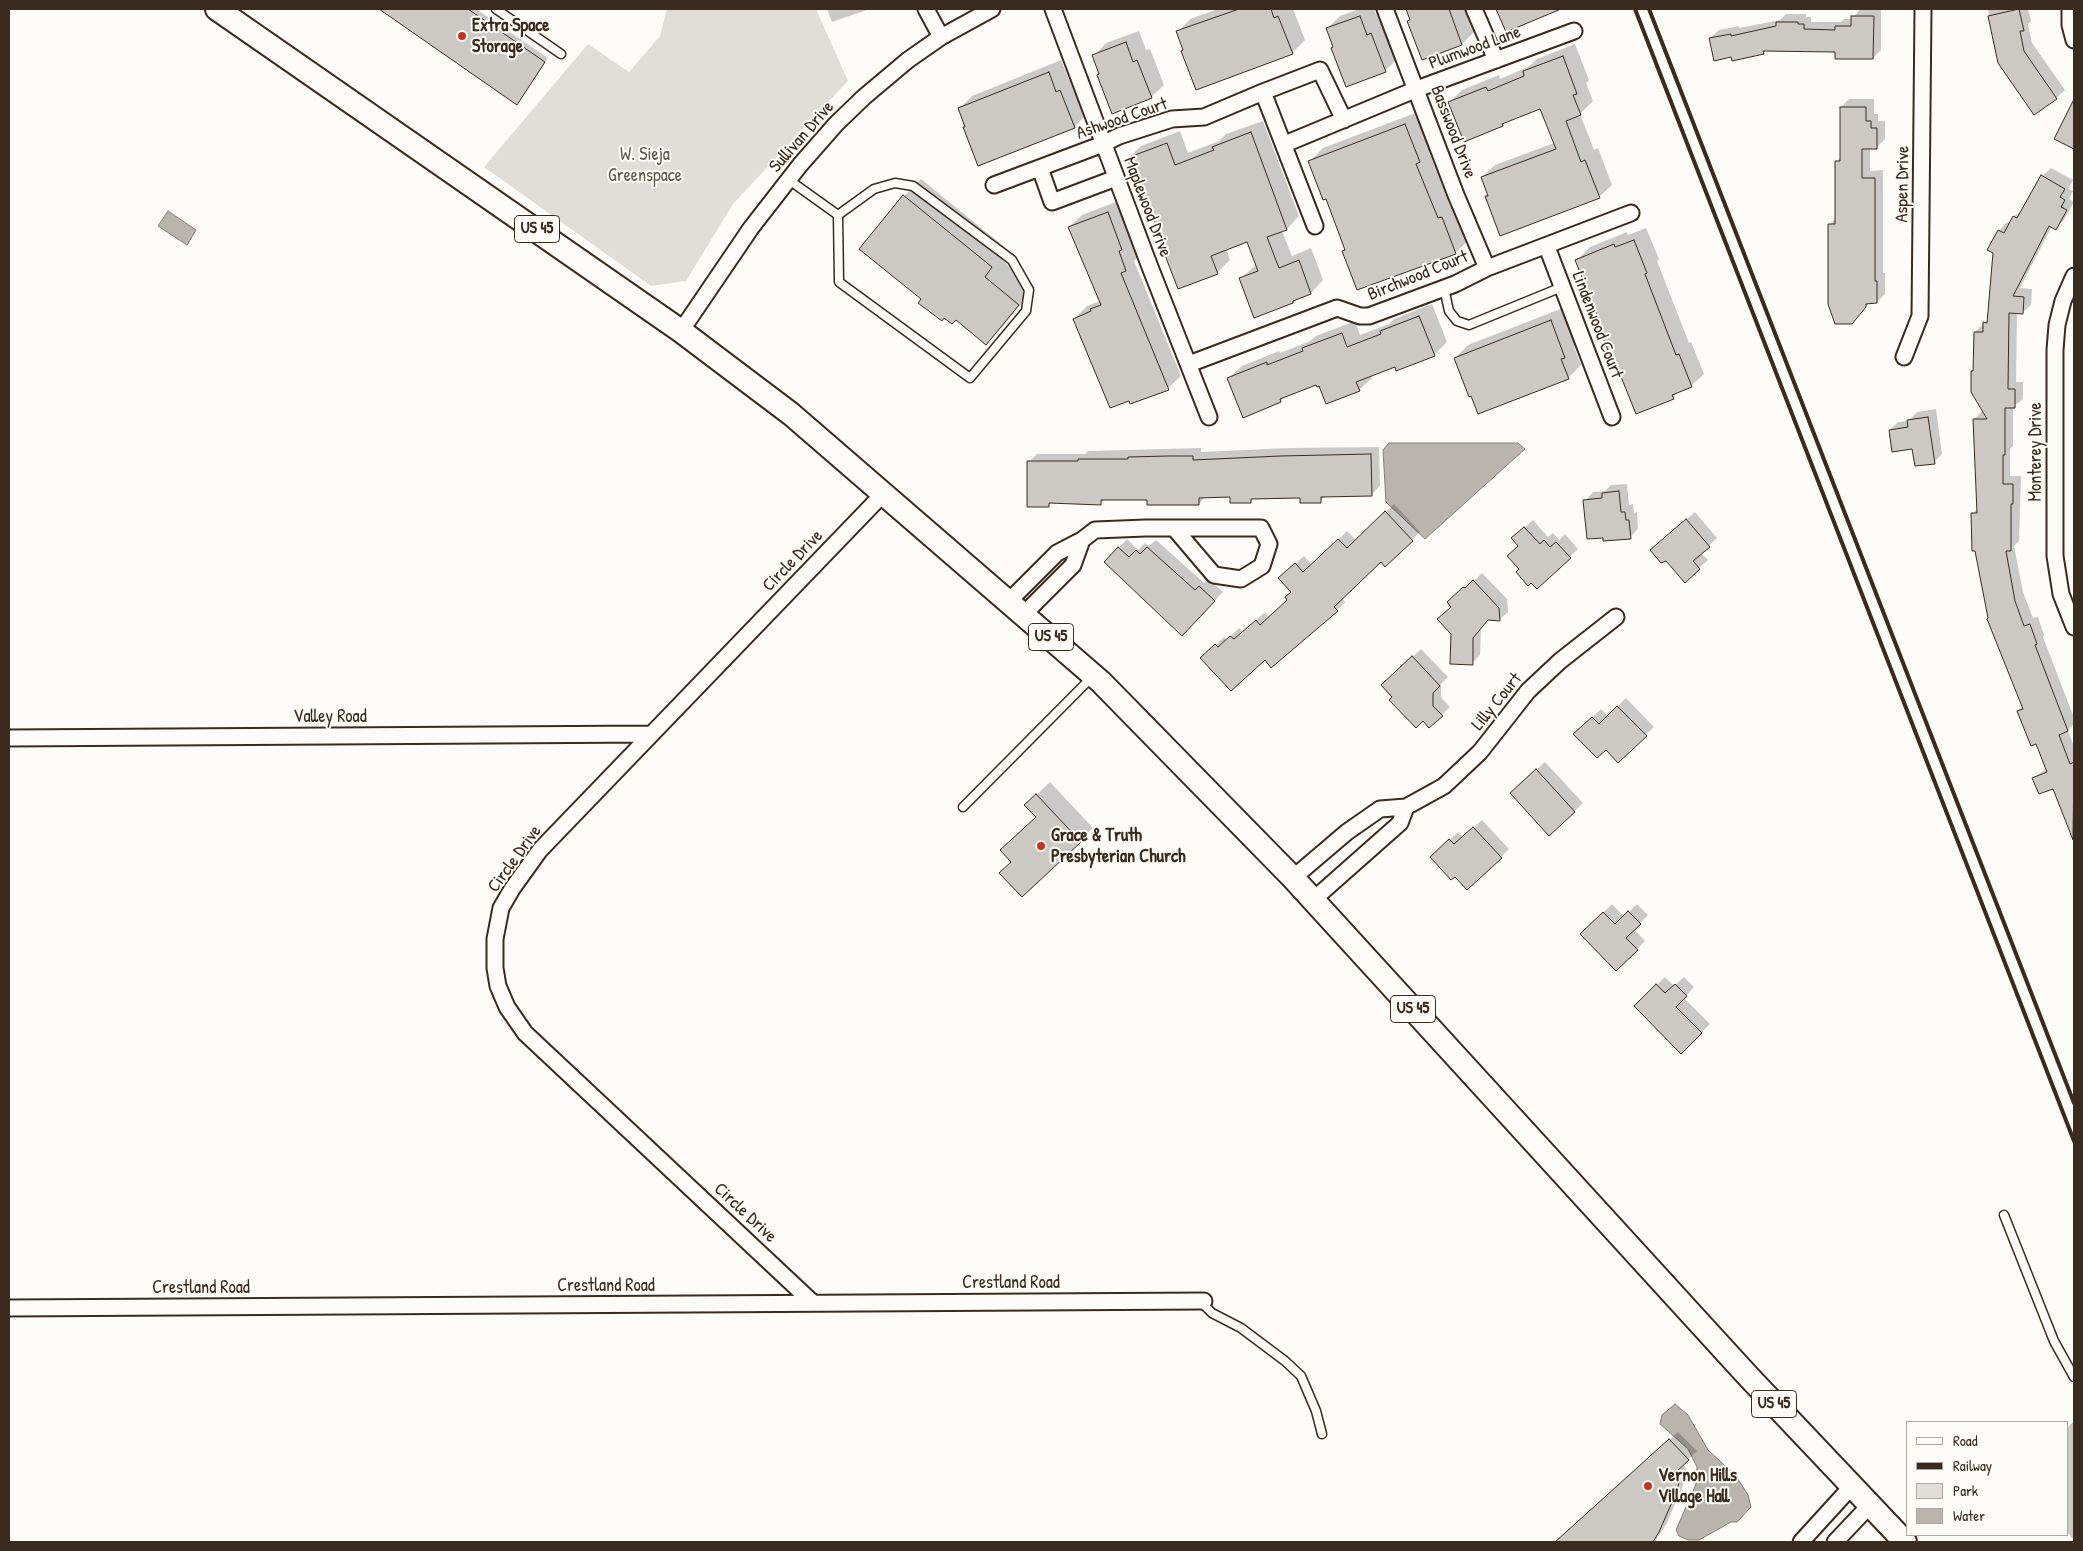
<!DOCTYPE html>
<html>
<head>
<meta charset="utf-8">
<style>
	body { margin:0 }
	#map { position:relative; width:2083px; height:1551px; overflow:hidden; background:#fdfcf7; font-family:"Patrick Hand",sans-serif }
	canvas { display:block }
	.frame { position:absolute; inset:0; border:10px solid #3b2a1e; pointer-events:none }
	.legend { position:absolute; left:1906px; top:1421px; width:162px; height:115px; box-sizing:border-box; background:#fdfcf7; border:1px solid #afa8a0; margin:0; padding:6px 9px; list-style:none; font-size:15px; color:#3b2a1e }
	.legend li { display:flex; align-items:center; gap:10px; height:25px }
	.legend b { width:25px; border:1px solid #afa8a0 }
</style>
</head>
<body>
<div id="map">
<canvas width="2083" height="1551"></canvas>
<div class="frame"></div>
<ul class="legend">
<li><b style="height:6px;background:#fdfcf7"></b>Road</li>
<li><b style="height:6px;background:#3b2a1e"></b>Railway</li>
<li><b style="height:14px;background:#e1ded7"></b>Park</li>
<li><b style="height:14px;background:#bbb4ad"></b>Water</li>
</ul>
</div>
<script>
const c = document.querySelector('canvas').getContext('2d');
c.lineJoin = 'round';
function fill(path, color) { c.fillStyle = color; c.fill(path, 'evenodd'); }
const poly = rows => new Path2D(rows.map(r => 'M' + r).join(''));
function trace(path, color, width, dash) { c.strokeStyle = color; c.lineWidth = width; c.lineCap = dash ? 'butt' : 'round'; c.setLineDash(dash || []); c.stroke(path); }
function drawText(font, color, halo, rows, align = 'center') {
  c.font = font + ' "Patrick Hand",sans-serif'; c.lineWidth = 4; c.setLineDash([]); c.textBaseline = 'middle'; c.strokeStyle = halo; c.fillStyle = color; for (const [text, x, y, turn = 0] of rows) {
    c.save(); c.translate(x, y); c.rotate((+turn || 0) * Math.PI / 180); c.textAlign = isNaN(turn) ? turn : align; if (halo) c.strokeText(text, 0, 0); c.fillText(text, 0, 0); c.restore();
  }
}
const green = poly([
	[667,9,816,9,848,81,733,204,686,281,651,286,484,167,588,44,629,72,660,36]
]);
const water = poly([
	[168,211,196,230,187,245,158,226,168,211],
	[1389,443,1518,443,1525,449,1425,539,1386,502,1383,450,1389,443],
	[1675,1404,1688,1415,1708,1450,1736,1476,1748,1495,1751,1507,1737,1522,1731,1522,1699,1540,1688,1540,1679,1536,1676,1530,1696,1484,1697,1467,1688,1449,1660,1424,1662,1415,1675,1404]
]);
const shadow = poly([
	[381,9,476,9,548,58,516,104],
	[827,9,870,9,832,22],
	[1218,9,1293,9,1305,40,1292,53,1184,49,1178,32,1190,19],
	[1359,9,1374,9,1380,23,1384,21,1398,58,1385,71,1334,46,1327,29,1340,16],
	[1407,9,1466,9,1475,31,1462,44,1423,58,1409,21,1411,19],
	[1497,9,1552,9,1506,30],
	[1860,9,1881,9,1881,50,1873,58,1836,51,1767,50,1763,53,1732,55,1710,38,1719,30,1739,26,1739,28,1780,20,1786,14,1806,14,1806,17,1811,17,1811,22,1841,22,1844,19,1852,19],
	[1988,9,2028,9,2031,21,2028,24,2032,43,2065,90,2056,98,1999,62],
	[1139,31,1146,50,1150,49,1164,85,1151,97,1100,73,1094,56,1106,43],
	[1575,44,1589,80,1586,83,1593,101,1580,114,1594,150,1598,148,1612,185,1599,197,1487,197,1489,195,1482,177,1495,165,1554,143,1541,108,1506,121,1502,125,1449,103,1462,90,1499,75,1500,79,1528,67,1537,59],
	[1061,60,1069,80,1073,78,1087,114,1074,127,966,126,960,108,972,96],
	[1849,99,1874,99,1874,114,1878,114,1878,121,1885,121,1885,139,1876,148,1870,148,1870,171,1883,170,1883,273,1885,273,1885,294,1877,302,1870,302,1860,314,1829,225,1836,218,1836,162,1841,157,1841,107],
	[1418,112,1432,148,1429,152,1450,206,1454,205,1468,241,1455,253,1417,268,1416,266,1346,249,1310,161,1323,148],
	[1263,121,1299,216,1287,229,1282,231,1292,256,1311,248,1323,280,1311,293,1297,298,1293,302,1241,278,1257,264,1248,241,1226,249,1230,260,1217,273,1164,250,1167,248,1128,159,1141,146,1180,131,1188,153,1219,141,1226,134],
	[2051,168,2073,180,2068,189,2073,191,2069,199,2074,202,2064,220,2056,228,2052,226,2020,288,2032,289,2031,305,2022,313,2017,312,2016,382,2023,382,2023,399,2013,407,2013,446,2010,449,2010,476,2021,476,2019,541,2014,546,2023,592,2033,618,2038,617,2044,635,2043,637,2074,718,2074,724,2068,730,2074,747,2074,840,2054,787,2034,778,2047,768,2037,742,2018,711,2023,706,1976,550,1973,513,1978,508,1974,419,1983,410,1972,371,1974,369,1975,332,1989,318,1999,231,2007,222,2010,224,2014,216,2024,209,2042,176],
	[921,179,1008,250,1001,259,1035,287,1003,326,986,343,956,319,945,316,923,299,904,196],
	[1121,200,1134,236,1131,239,1138,257,1134,261,1181,376,1168,388,1074,319,1087,306,1100,301,1069,227,1082,215],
	[1646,228,1659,259,1657,261,1689,343,1691,342,1704,374,1691,386,1680,390,1673,398,1597,318,1599,316,1577,260,1590,247,1627,232,1628,235],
	[1432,304,1447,342,1434,355,1395,365,1371,375,1372,378,1359,390,1317,383,1288,394,1281,401,1229,378,1242,366,1279,351,1280,353,1310,341,1316,336,1355,321,1360,335,1389,324,1394,319],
	[1563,308,1577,344,1574,347,1581,365,1568,378,1455,358,1468,345],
	[1936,409,1942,454,1934,462,1890,430,1898,422,1908,421,1917,412],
	[1379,447,1380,486,1372,494,1327,495,1320,501,1301,496,1254,498,1250,501,1231,496,1206,496,1199,504,1148,498,1106,498,1100,504,1052,502,1048,506,1029,462,1037,454,1085,454,1088,451,1201,448,1201,452,1289,448],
	[1627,484,1629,505,1633,504,1634,513,1637,512,1638,529,1630,537,1585,501,1593,492,1605,491,1611,485],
	[1394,504,1420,532,1385,565,1381,561,1342,598,1345,602,1337,610,1272,666,1265,658,1202,658,1224,637,1227,640,1239,628,1243,632,1265,612,1269,617,1289,600,1292,591,1288,570,1304,556,1312,565,1347,531,1356,540],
	[1695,512,1717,538,1701,553,1708,560,1699,568,1660,542],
	[1533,520,1548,537,1553,533,1559,540,1565,534,1578,549,1537,588,1521,569,1520,545,1513,538],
	[1127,539,1138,550,1145,543,1149,546,1156,540,1204,583,1208,579,1223,592,1182,634,1106,562],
	[1482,573,1507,599,1508,612,1499,620,1489,619,1481,628,1480,655,1472,663,1452,606,1449,602,1472,579,1474,581],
	[1421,649,1448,677,1441,684,1441,697,1450,707,1430,726,1383,685],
	[1626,698,1654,727,1618,761,1606,748,1575,734,1601,709,1608,716],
	[1545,762,1583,803,1549,834,1520,785],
	[1050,782,1093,828,1022,895,1012,861,1037,817,1026,805],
	[1482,820,1509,849,1501,857,1440,849,1458,832,1463,837],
	[1612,904,1624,917,1637,904,1648,915,1634,929,1645,941,1616,969,1582,934],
	[1665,977,1674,986,1684,977,1694,987,1684,998,1710,1024,1681,1053,1635,1006],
	[2074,1421,2073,1467,2074,1540,2067,1532,2067,1428],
	[1678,1432,1697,1451,1683,1464,1687,1470,1684,1483,1667,1523,1656,1540,1658,1542,1556,1542]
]);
const building = poly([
	[379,9,468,9,545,62,517,105,379,9],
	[1239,9,1271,9,1274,18,1278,16,1293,54,1196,90,1181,51,1183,50,1176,31,1239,9],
	[1406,9,1449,9,1462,45,1422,60,1407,21,1410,20,1406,9],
	[1496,9,1561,9,1506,32,1496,9],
	[2019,9,2024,31,2020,31,2024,51,2057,99,2034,115,1998,63,1988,16,2019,9],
	[1360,16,1367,35,1371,33,1386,72,1346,87,1331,48,1333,47,1326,28,1360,16],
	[1851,16,1874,16,1873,59,1835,59,1835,52,1763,51,1764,54,1732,61,1731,57,1714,61,1709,38,1731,34,1731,36,1776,26,1776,22,1798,22,1798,24,1804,24,1804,29,1835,30,1835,26,1851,26,1851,16],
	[1126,42,1133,62,1137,60,1152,98,1112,114,1097,75,1099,74,1092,55,1126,42],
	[1563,56,1577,94,1573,95,1581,115,1566,121,1581,162,1585,160,1600,198,1500,236,1485,196,1488,196,1481,177,1556,149,1540,109,1502,124,1503,126,1464,142,1448,102,1486,87,1488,91,1524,76,1523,71,1563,56],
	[1049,72,1056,92,1060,90,1075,128,978,166,963,127,965,127,958,108,1049,72],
	[2074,99,2074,149,2054,139,2074,99],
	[1840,107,1866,107,1866,121,1871,121,1871,128,1877,128,1877,149,1862,149,1862,178,1875,178,1875,281,1877,281,1877,303,1866,304,1866,307,1852,324,1835,324,1828,304,1828,224,1835,224,1835,161,1840,161,1840,107],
	[1405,124,1420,162,1416,164,1438,218,1442,217,1456,254,1357,290,1342,251,1345,250,1338,231,1326,199,1323,200,1308,161,1405,124],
	[1251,132,1287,230,1267,237,1279,268,1299,260,1311,294,1293,301,1293,303,1254,318,1239,278,1258,271,1247,242,1211,256,1218,274,1178,289,1163,250,1166,249,1144,196,1142,197,1127,158,1167,143,1175,165,1214,150,1212,147,1251,132],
	[2041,175,2065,189,2060,197,2065,200,2061,207,2067,210,2056,230,2049,226,2013,296,2024,297,2023,314,2009,313,2008,389,2015,389,2015,408,2005,408,2005,455,2003,455,2003,484,2013,484,2013,504,2011,504,2011,551,2006,551,2015,601,2024,626,2030,624,2037,644,2035,645,2068,731,2059,735,2070,764,2074,762,2073,840,2053,789,2039,794,2032,778,2047,772,2036,744,2031,746,2017,711,2023,709,1987,619,1988,618,1975,551,1972,551,1971,513,1977,513,1973,419,1987,419,1971,392,1971,371,1973,371,1974,332,1983,332,1983,322,1987,323,1993,253,1987,250,1998,230,2004,233,2013,216,2017,218,2041,175],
	[903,195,992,267,985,277,1019,305,986,345,956,320,952,324,944,318,942,321,918,303,921,299,859,249,903,195],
	[1108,212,1122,250,1119,251,1126,271,1121,273,1169,390,1130,404,1129,401,1110,408,1073,319,1091,311,1090,309,1101,305,1068,227,1108,212],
	[1634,240,1647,273,1645,274,1676,355,1679,354,1692,387,1672,395,1674,399,1636,414,1613,357,1611,358,1595,318,1598,317,1575,260,1614,244,1615,247,1634,240],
	[1419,316,1435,356,1396,371,1395,367,1356,382,1360,391,1326,404,1319,386,1317,387,1316,385,1280,399,1281,402,1243,418,1227,378,1267,362,1267,365,1303,351,1302,348,1342,333,1347,347,1381,334,1380,331,1419,316],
	[1551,320,1565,358,1561,359,1569,379,1478,414,1471,396,1469,397,1454,358,1551,320],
	[1928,417,1935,464,1915,466,1912,449,1892,452,1889,430,1908,427,1907,420,1928,417],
	[1371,454,1372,496,1321,497,1321,503,1300,503,1300,498,1251,499,1251,503,1230,503,1230,497,1199,498,1199,505,1147,505,1147,500,1101,500,1101,505,1049,503,1049,507,1027,507,1027,461,1078,461,1078,459,1128,459,1128,457,1168,456,1193,456,1193,460,1280,456,1371,454],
	[1619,491,1621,512,1625,512,1626,520,1629,520,1631,539,1603,541,1603,538,1587,539,1583,500,1602,498,1602,493,1619,491],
	[1385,511,1413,541,1385,567,1381,562,1334,607,1338,611,1271,668,1265,660,1231,691,1200,658,1215,644,1218,647,1230,636,1234,639,1256,620,1260,625,1287,600,1285,597,1291,592,1278,578,1295,563,1303,572,1338,539,1347,548,1385,511],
	[1686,519,1710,547,1693,561,1700,569,1685,583,1666,561,1661,563,1650,550,1686,519],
	[1524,527,1540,544,1544,540,1550,547,1556,542,1571,558,1537,589,1531,583,1528,586,1516,572,1519,569,1507,556,1518,546,1511,538,1524,527],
	[1118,547,1129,557,1136,550,1140,554,1147,547,1195,590,1199,586,1215,601,1182,636,1104,562,1118,547],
	[1473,580,1499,608,1500,621,1488,620,1473,638,1473,665,1450,664,1451,634,1437,619,1451,607,1447,602,1463,587,1465,588,1473,580],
	[1412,656,1440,686,1433,693,1433,706,1443,716,1429,728,1423,721,1416,728,1389,700,1392,697,1381,685,1412,656],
	[1617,706,1647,736,1618,763,1606,750,1597,758,1573,734,1592,717,1599,724,1617,706],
	[1536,769,1575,812,1549,836,1510,793,1536,769],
	[1036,794,1081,842,1022,897,999,873,1011,862,1000,850,1036,817,1024,805,1036,794],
	[1473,827,1502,858,1467,890,1455,877,1451,880,1430,857,1449,839,1454,844,1473,827],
	[1628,911,1641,924,1626,938,1638,950,1616,971,1580,934,1603,912,1615,924,1628,911],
	[1656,984,1665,993,1675,984,1687,996,1676,1007,1702,1033,1681,1054,1634,1006,1656,984],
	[1669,1439,1689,1460,1675,1473,1680,1479,1676,1493,1659,1532,1653,1542,1555,1542,1669,1439]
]);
const service = poly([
	[496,9,561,54],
	[789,180,838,215,874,189,895,183,913,186,1012,260,1029,290,1026,311,970,378,839,282,838,215],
	[1444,288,1449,311,1457,321,1469,325,1562,287],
	[963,807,1092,677],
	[2004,1215,2054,1341,2074,1377],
	[1200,1301,1212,1313,1241,1328,1285,1361,1301,1376,1316,1411,1322,1434]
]);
const minor = poly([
	[926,9,941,37],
	[1053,9,1150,267,1209,417],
	[1385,9,1456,195,1487,268],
	[1474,9,1496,60],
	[2070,9,2070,25,2074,40],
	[1263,92,1320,70,1344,120],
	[1285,144,1417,89,1574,31],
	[1040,168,1052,202,1116,178],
	[994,185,1103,144,1119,136,1172,119,1204,117,1263,92,1315,226],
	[1547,247,1612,417],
	[2074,276,2063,301,2057,325,2055,350,2055,556,2061,594,2074,627],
	[681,331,751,228,800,165,836,124,864,97,908,60,941,37,992,9],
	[1904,357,1920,316,1923,9],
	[1189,364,1337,308,1360,316,1369,316,1455,284,1487,268,1631,213],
	[1082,540,1095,530,1146,528,1261,528,1269,544,1262,566,1241,579,1214,575,1174,528],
	[1009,601,1057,553,1082,540,1073,565,1024,614],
	[9,738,651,734],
	[1293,878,1347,832,1380,809,1406,807,1444,786,1480,752,1528,691,1560,661,1616,617],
	[1313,900,1400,823,1406,807],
	[813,1303,525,1033,507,1007,498,986,495,968,495,939,501,908,512,889,540,850,883,494],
	[9,1308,1204,1301],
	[1801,1542,1852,1486],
	[1835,1542,1870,1505]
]);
const primary = poly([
	[217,9,681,331,791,414,1101,682,1293,878,1747,1375,1905,1542]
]);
const rail = poly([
	[1635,9,2074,1141],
	[1649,9,2074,1103]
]);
const markers = [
	[462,36,5,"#c8321e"],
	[1041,846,5,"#c8321e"],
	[1648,1486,5,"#c8321e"]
];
const shields = [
	[537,229,45],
	[1051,637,45],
	[1413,1009,45],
	[1774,1404,45]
];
const shieldNames = [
	["US 45",537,229],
	["US 45",1051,637],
	["US 45",1413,1009],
	["US 45",1774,1404]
];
const poiNames = [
	["Extra Space",472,26],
	["Storage",472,47],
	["Grace & Truth",1051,836],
	["Presbyterian Church",1051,857],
	["Vernon Hills",1658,1476],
	["Village Hall",1658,1497]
];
const streetNames = [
	["Plumwood Lane",1475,48,-20],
	["Ashwood Court",1122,119,-19],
	["Basswood Drive",1453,132,69],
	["Sullivan Drive",802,137,-49],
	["Aspen Drive",1903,184,-89],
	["Maplewood Drive",1147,207,69],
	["Birchwood Court",1418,276,-22],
	["Lindenwood Court",1597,325,69],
	["Monterey Drive",2036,452,-90],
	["Circle Drive",793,561,-46],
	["Lilly Court",1497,702,-51],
	["Valley Road",330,717],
	["Circle Drive",515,859,-54],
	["Circle Drive",745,1213,43],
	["Crestland Road",1011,1283],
	["Crestland Road",606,1286],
	["Crestland Road",201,1288]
];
const parkNames = [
	["W. Sieja",645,155],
	["Greenspace",645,176]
];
fill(green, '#e1ded7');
fill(water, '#bbb4ad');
trace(water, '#887d74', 1);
fill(shadow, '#0003');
fill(building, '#cdc8c2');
trace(building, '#3b2a1e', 1);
trace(service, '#3b2a1e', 11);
trace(minor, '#3b2a1e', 19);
trace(primary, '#3b2a1e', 26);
trace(service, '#fdfcf7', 8);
trace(minor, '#fdfcf7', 15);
trace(primary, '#fdfcf7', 22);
trace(rail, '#3b2a1e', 4);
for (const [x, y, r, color] of markers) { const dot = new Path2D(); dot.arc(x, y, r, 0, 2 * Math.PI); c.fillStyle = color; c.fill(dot); trace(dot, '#fdfcf7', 2); }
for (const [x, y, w] of shields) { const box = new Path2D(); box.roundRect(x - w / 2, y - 13.5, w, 27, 4); c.fillStyle = '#fdfcf7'; c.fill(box); trace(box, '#3b2a1e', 1); }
drawText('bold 16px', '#3b2a1e', null, shieldNames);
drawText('bold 18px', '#3b2a1e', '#fdfcf7', poiNames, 'left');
drawText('18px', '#3b2a1e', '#fdfcf7', streetNames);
drawText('18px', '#64574c', '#fdfcf7', parkNames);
</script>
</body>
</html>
